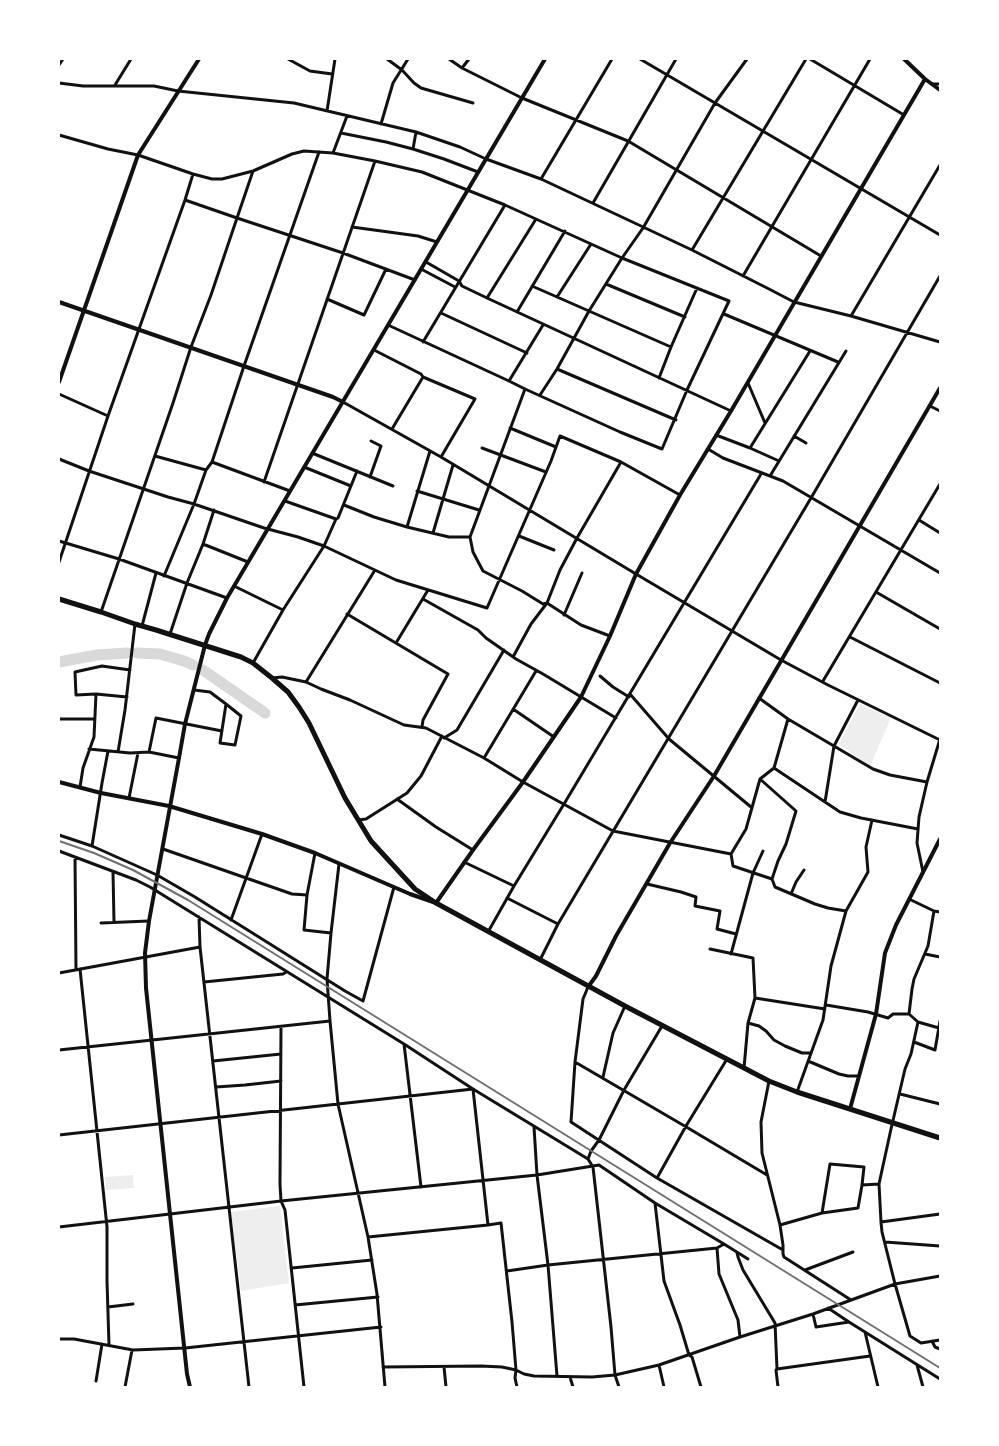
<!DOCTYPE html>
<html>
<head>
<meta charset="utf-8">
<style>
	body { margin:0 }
	#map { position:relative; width:999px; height:1446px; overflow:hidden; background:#fff; font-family:"Varela Round",sans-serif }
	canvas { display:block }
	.frame { position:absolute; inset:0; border:60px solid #fff; pointer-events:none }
</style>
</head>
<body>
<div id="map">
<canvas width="999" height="1446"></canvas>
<div class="frame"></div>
</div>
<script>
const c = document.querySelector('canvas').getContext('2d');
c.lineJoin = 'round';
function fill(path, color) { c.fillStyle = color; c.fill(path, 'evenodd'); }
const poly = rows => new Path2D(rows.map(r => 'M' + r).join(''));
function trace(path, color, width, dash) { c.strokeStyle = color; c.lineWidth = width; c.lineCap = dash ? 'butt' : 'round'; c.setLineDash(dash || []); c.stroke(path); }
const green = poly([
	[860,704,891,718,870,766,839,744],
	[133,1175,134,1188,106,1190,105,1177],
	[280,1206,289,1283,241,1291,231,1212]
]);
const river = poly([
	[137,653,160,654,184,661,193,665],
	[59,662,97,655,127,653],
	[203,670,265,713]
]);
const minor = poly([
	[288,59,310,71,332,74],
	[387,59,402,70,414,83,421,88,473,103],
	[449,59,462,68,522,98,628,141,821,256],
	[640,59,940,235],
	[810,59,904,115],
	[59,65,63,59],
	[462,68,469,59],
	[59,83,83,86,154,86,178,91,294,103,416,132,460,147,486,159,541,179,692,250,769,289,794,302,851,316,940,342],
	[933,84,940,84],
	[115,85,131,59],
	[327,111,335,59],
	[381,124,393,83,408,59],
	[341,133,386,142,413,149,444,159,478,172],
	[59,135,108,149,138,155,193,174,212,179,222,179,253,171,292,154,304,151,333,153,375,161,422,172,505,205,622,258,729,301,687,390,662,449,620,432,525,389,509,381,388,325],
	[413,149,416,132],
	[333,153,347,116],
	[541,179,612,59],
	[185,200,237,218,253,171],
	[593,203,676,59],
	[352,227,418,236,437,242],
	[692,250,806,59],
	[426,262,459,281,462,286,487,298,731,411],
	[421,269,455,287],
	[743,276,870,59],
	[606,284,685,317],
	[532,286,671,347],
	[557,297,591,244],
	[487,298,536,219],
	[327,299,364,315,386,269],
	[517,312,565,231],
	[441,313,527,353],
	[724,314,838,362],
	[851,316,940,165],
	[423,342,505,205],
	[374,350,421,374,423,377,475,399,441,457],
	[557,369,676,420],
	[659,378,671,347,697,288],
	[509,381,543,325],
	[748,383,765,423],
	[525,389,470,537,473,552,483,571,522,591,543,604,547,603,581,625,610,636],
	[59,394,108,416],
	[540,395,557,369,589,311,622,258,643,228,715,103,747,59],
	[343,402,441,457,636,574,781,660,828,685,940,740],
	[930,406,940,411],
	[510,428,556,447],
	[392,429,423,377],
	[716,435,750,448,779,461],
	[794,436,806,443],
	[482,448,546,472],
	[750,448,810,351],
	[708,449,723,458,783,481,940,573],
	[312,453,393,486],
	[155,456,206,470],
	[59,459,89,471,168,497,194,504,264,528,298,537,324,546,396,580,487,608,551,461,560,436,621,462,680,495],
	[212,462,290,491],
	[304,467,351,486],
	[770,476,846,351],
	[370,477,381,446,371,441],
	[264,482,375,161],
	[417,491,479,510],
	[344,505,374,517,407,527,449,537,470,537],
	[336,519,338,518,357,471],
	[919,520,940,533],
	[407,527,430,451],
	[433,533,453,465],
	[519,536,554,550],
	[59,541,119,559,227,598],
	[203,544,248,562],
	[59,562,108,416,185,200,193,174],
	[164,576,194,504,206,470,212,462,244,366,319,152],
	[234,586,283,610],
	[876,592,940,629],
	[423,599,478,630,486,638,516,659,543,674,616,718],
	[101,612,173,403,191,347,211,295,237,218,343,253,415,280],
	[347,614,448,674,423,720,422,727],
	[564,615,582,573],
	[142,626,156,573],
	[170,634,187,583,203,544,214,510],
	[850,637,940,683],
	[396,643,428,590],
	[513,657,531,624,547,603,560,570,577,538,621,462],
	[253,663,283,610,324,546,336,519,285,501],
	[600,676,613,687,629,697],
	[272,678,282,677,306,682,321,689,350,700,404,725,426,728,484,758,523,782,613,831,731,854],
	[823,681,940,484],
	[306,682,375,570],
	[194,690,210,692,226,704,241,716,235,745,220,743,226,704],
	[630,694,669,739,751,807],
	[127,697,96,694,76,695,75,672,102,666,130,670],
	[759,698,788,719,873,769,890,775,927,782],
	[513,709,554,737],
	[59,719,94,719],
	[788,719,774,768,760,779,746,829,731,854,733,866,772,879,775,887,815,904,828,908,846,911],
	[444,738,457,730,504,650],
	[89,749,130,753,149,752,179,758],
	[118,752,125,710,135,624],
	[149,752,156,718,222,731],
	[484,758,536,671],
	[774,768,840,812,861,818,918,829],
	[760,779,796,811,786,844,778,861,772,879],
	[80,787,83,768,94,737,96,694],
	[129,798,138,753],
	[397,799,436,827,473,850],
	[825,802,834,746,858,700],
	[358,820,366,819,407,793,421,776,442,736],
	[59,835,92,846,157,875,195,897,345,991,363,1001,394,887],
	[92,846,102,783,108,751],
	[163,849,292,894,307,895],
	[59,851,136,880,150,887,404,1044,473,1089,588,1159,593,1167,611,1327,615,1375,619,1387],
	[315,853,307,895,304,930,331,933],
	[75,857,76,970],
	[464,862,514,886],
	[339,864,331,933,327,979,330,1021,338,1104,368,1237,377,1294,385,1387],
	[113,872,114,922],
	[923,872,917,843,919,817,927,782,940,739],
	[647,884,681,892,696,897,695,906,720,911,717,929,736,934],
	[791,894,796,882,804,870],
	[507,898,558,924],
	[909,899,934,911,940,912],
	[934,911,928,946,914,979,912,989,909,1014,918,1022,911,1054,905,1069,891,1129,879,1184,881,1222,882,1232,895,1284,910,1336,921,1343,940,1340],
	[199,917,200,947,249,1387],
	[231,920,262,834],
	[101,923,149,921],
	[488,932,514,886,564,804,761,474],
	[710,949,753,958,755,998,748,1023,744,1068],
	[731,954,753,873,763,851],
	[925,954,940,957],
	[540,960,558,924,811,498,940,276],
	[80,969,107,1227,107,1281,109,1345],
	[59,973,200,947],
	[204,982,283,974,286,972],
	[588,987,583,999,575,1062,571,1122,657,1178,783,1250],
	[755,998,825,1009],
	[826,1005,868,1012,888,1018,893,1014,909,1014],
	[918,1022,939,1028],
	[748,1023,759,1026,766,1031,774,1040,785,1046,802,1053,811,1053],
	[281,1027,280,1184,281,1201,285,1210,304,1387],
	[914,1042,935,1050,940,1021],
	[404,1044,421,1187],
	[59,1050,330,1021],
	[213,1061,281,1054],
	[808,1061,839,1074,848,1076,859,1076],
	[575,1062,688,1128,767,1175],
	[603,1077,613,1033,625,1006],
	[769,1081,761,1122,762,1153,780,1225,783,1245,783,1254,784,1257,851,1300],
	[216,1087,245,1085,281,1081],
	[797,1092,823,1020,831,966,846,911,868,872,866,847,872,820],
	[900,1094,940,1104],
	[534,1127,537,1175,548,1265,557,1376],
	[59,1135,473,1089],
	[588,1159,591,1151,599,1140,624,1090,662,1026],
	[657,1178,686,1126,727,1059],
	[655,1203,664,1281,680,1325,689,1355,692,1357,701,1387],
	[822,1213,830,1164,864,1167,862,1185],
	[881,1222,940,1214],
	[488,1225,501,1223,512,1322,516,1370,515,1378,517,1387],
	[780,1225,822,1213,858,1208,862,1185,879,1184],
	[59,1227,281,1201,537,1175,599,1165,655,1203,724,1244,717,1248,548,1265,507,1271],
	[368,1237,488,1225,473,1089],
	[885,1242,940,1246],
	[724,1244,748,1259],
	[717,1248,719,1274,738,1320,740,1337],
	[737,1253,738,1257,743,1270,775,1323,777,1369,776,1370,778,1387],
	[292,1268,372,1260],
	[805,1270,853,1252],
	[295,1305,378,1297],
	[108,1307,133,1304],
	[828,1308,849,1322],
	[813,1314,816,1327,849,1322,940,1379],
	[865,1332,878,1387],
	[59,1339,74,1339,133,1350,185,1348,381,1327],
	[932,1341,935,1347,940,1349],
	[659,1365,664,1387],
	[917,1365,923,1387],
	[383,1367,481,1366,502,1367,516,1370,524,1374,534,1376,592,1377,615,1375,659,1365,740,1337,813,1314,895,1284,940,1276],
	[444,1367,446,1387],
	[777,1369,870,1356],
	[570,1377,573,1387],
	[96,1381,102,1344],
	[125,1387,132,1350]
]);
const tertiary = poly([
	[904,59,925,79,940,90],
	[59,302,333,397,343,402],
	[59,382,138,155,199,59],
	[59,782,101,793,169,806,262,834,315,853,410,894,436,903,473,850,523,782,581,697,610,636,636,574,680,495,731,411,925,79],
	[588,987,596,976,616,936,670,843,714,776,940,388],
	[850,1109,876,1014,885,953,896,925,940,839],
	[190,1387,187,1374,146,988,145,953,149,921,179,758,185,724,205,645,209,634,227,598,545,59]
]);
const primary = poly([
	[59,599,101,612,135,624,156,630,241,657,253,663,272,678,288,692,299,707,309,723,345,798,371,841,415,889,436,903,625,1006,769,1081,797,1092,940,1138]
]);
const rail = poly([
	[59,841,94,853,133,870,188,900,940,1368]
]);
fill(green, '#eee');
trace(river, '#d9d9d9', 11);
trace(minor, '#111', 3);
trace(tertiary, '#111', 4);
trace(primary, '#111', 5);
trace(rail, '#707070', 2);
</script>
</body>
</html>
